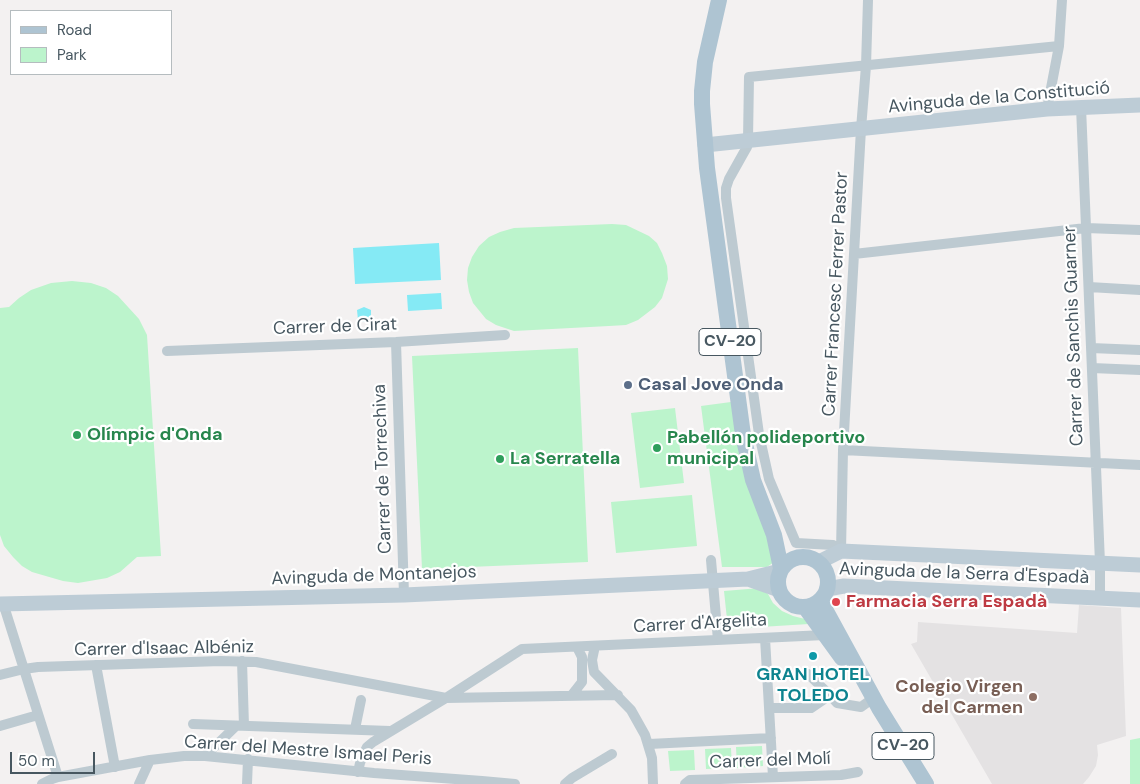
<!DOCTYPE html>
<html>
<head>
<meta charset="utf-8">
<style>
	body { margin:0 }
	#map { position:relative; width:1140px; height:784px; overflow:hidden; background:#f3f1f1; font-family:"DM Sans",sans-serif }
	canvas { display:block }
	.legend { position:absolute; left:10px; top:10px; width:162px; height:65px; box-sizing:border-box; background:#fff; border:1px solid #b5bcbf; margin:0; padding:6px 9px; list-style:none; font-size:15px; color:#475760 }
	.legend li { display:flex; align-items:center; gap:10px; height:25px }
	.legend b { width:25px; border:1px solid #b5bcbf }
	.scale { position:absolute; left:10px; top:752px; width:85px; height:22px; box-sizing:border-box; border:2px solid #475760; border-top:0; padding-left:6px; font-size:15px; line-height:18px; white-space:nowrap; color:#475760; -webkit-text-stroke:4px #fff; paint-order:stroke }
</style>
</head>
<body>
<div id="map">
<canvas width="1140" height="784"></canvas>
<ul class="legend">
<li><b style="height:6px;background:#aec4d2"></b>Road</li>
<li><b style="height:14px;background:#bcf4cc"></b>Park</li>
</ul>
<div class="scale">50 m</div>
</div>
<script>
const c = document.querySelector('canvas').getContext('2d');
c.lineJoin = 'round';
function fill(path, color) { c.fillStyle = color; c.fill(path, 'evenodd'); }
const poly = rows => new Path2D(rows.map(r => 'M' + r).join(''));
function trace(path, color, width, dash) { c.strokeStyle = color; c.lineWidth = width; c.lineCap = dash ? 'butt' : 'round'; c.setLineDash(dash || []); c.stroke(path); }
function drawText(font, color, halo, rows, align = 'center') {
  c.font = font + ' "DM Sans",sans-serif'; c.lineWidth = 4.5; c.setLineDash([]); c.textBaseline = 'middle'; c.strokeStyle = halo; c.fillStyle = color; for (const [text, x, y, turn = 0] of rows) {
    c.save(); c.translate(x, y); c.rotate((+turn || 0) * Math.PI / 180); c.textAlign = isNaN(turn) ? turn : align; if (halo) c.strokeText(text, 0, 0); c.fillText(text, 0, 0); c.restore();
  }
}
const education = poly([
	[1079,605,1121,608,1126,736,1097,745,1098,755,1096,766,1089,777,1083,784,992,784,911,644,917,642,918,622,1077,633]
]);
const green = poly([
	[612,224,626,225,649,236,657,243,662,253,667,266,668,279,662,298,655,307,638,320,626,325,609,326,514,331,496,325,486,319,473,303,469,292,467,280,468,268,472,257,479,246,489,237,500,232,514,228],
	[72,281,91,283,106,288,118,296,139,319,147,335,161,556,137,557,120,572,107,578,78,583,63,581,32,572,22,566,13,557,4,546,0,535,0,308,9,307,19,298,31,290,51,283],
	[578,348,588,562,422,569,412,356],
	[731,402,774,562,767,567,722,567,701,406],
	[675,408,684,483,640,488,631,413],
	[692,495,697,546,616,553,611,502],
	[760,588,768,594,773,603,782,611,793,616,805,619,809,624,728,629,724,591],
	[1140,738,1140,784,1130,784,1130,740],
	[762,746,763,766,737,768,736,747],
	[731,748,732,768,706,769,705,749],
	[694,750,695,770,670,771,668,751]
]);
const water = poly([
	[439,243,441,280,355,284,353,248],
	[441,293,442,309,408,311,407,295],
	[364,307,371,310,371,318,366,322,358,320,357,310]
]);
const street = poly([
	[1081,107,1100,563,1100,597],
	[1047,109,1059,46,1062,0],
	[854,254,1086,228,1140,230],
	[1089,287,1140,290],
	[396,342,404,595],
	[1091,348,1140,350],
	[167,351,396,342,505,335],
	[1092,368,1140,370],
	[843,450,1140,465],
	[841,551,833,545,796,543,769,479,759,434,726,198,726,188,729,179,743,154,747,147,748,140,749,77,1059,46],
	[841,551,843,450,861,129,866,66,868,0],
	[711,560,718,640],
	[3,603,58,777],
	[765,638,773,777],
	[595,646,592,660,594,672,631,710,645,735,652,758,653,784],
	[242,661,244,726],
	[96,665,115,767],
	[808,674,830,695],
	[0,675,24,669,38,667,221,661,256,662,446,698,618,695],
	[571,696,582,682,582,657,577,647],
	[769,708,811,708,830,695,837,703,861,707,872,699],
	[193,724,390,731],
	[0,726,38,715],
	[355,729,361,700],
	[649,744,771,738],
	[205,756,236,726],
	[358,772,360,763,363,755,367,747,373,742,446,698,522,649,825,635],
	[42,784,52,779,58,777,150,760,184,756,205,756,374,773,482,781,515,784],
	[139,784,150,760],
	[247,784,248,759],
	[565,784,572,778,612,754],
	[685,784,690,780,841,775,858,772]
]);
const secondary = poly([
	[705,145,1047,109,1140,105],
	[819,562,841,551,1140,565],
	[748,579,779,590],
	[827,589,844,586,1140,600],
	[0,604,404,595,748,579,780,571]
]);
const primary = poly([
	[719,0,705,62,702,91,702,104,707,168,743,435,753,480,774,535,781,568],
	'778 582a25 25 0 1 1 50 0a25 25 0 1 1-50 0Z',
	[820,600,879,708,926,784],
	[805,607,842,658]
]);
const markers = [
	[628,385,5,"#5c6f8a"],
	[77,435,5,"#2e9e5b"],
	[657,448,5,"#2e9e5b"],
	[500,459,5,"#2e9e5b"],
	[836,602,5,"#e0444e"],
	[813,656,5,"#0f9aa8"],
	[1033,697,5,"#8d6e63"]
];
const shields = [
	[730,342,62],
	[903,746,62]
];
const shieldNames = [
	["CV-20",730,342],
	["CV-20",903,746]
];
const streetNames = [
	["Avinguda de la Constitució",999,98,-5],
	["Carrer Francesc Ferrer Pastor",836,294,-87],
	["Carrer de Cirat",335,327,-2],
	["Carrer de Sanchis Guarner",1074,336,-92],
	["Carrer de Torrechiva",383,469,-92],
	["Avinguda de la Serra d'Espadà",964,574,2],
	["Avinguda de Montanejos",374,576,-2],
	["Carrer d'Argelita",700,624,-3],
	["Carrer d'Isaac Albéniz",164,649,-1],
	["Carrer del Mestre Ismael Peris",308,751,4],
	["Carrer del Molí",770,761,-2]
];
const serviceNames = [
	["Casal Jove Onda",638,385]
];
const leisureNames = [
	["Olímpic d'Onda",87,435],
	["Pabellón polideportivo",667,438],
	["municipal",667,459],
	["La Serratella",510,459]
];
const healthNames = [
	["Farmacia Serra Espadà",846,602]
];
const cultureNames = [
	["GRAN HOTEL",813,675],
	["TOLEDO",813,696]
];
const educationNames = [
	["Colegio Virgen",1023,687],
	["del Carmen",1023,708]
];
fill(education, '#e4e2e3');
fill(green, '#bcf4cc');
fill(water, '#85eaf5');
trace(street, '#bdcad1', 10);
trace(secondary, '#bdccd6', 15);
trace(primary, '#aec4d2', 16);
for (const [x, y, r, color] of markers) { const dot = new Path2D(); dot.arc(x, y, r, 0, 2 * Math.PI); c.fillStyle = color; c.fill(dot); trace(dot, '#fff', 2); }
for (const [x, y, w] of shields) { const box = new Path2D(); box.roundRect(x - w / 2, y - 13.5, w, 27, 4); c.fillStyle = '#fff'; c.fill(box); trace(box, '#475760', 1); }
drawText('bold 16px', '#475760', null, shieldNames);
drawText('18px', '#475760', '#fff', streetNames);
drawText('bold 18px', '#4e5e75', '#fff', serviceNames, 'left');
drawText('bold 18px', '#27864d', '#fff', leisureNames, 'left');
drawText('bold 18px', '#be3a42', '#fff', healthNames, 'left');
drawText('bold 18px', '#0d838f', '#fff', cultureNames);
drawText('bold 18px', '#785e54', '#fff', educationNames, 'right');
</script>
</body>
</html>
